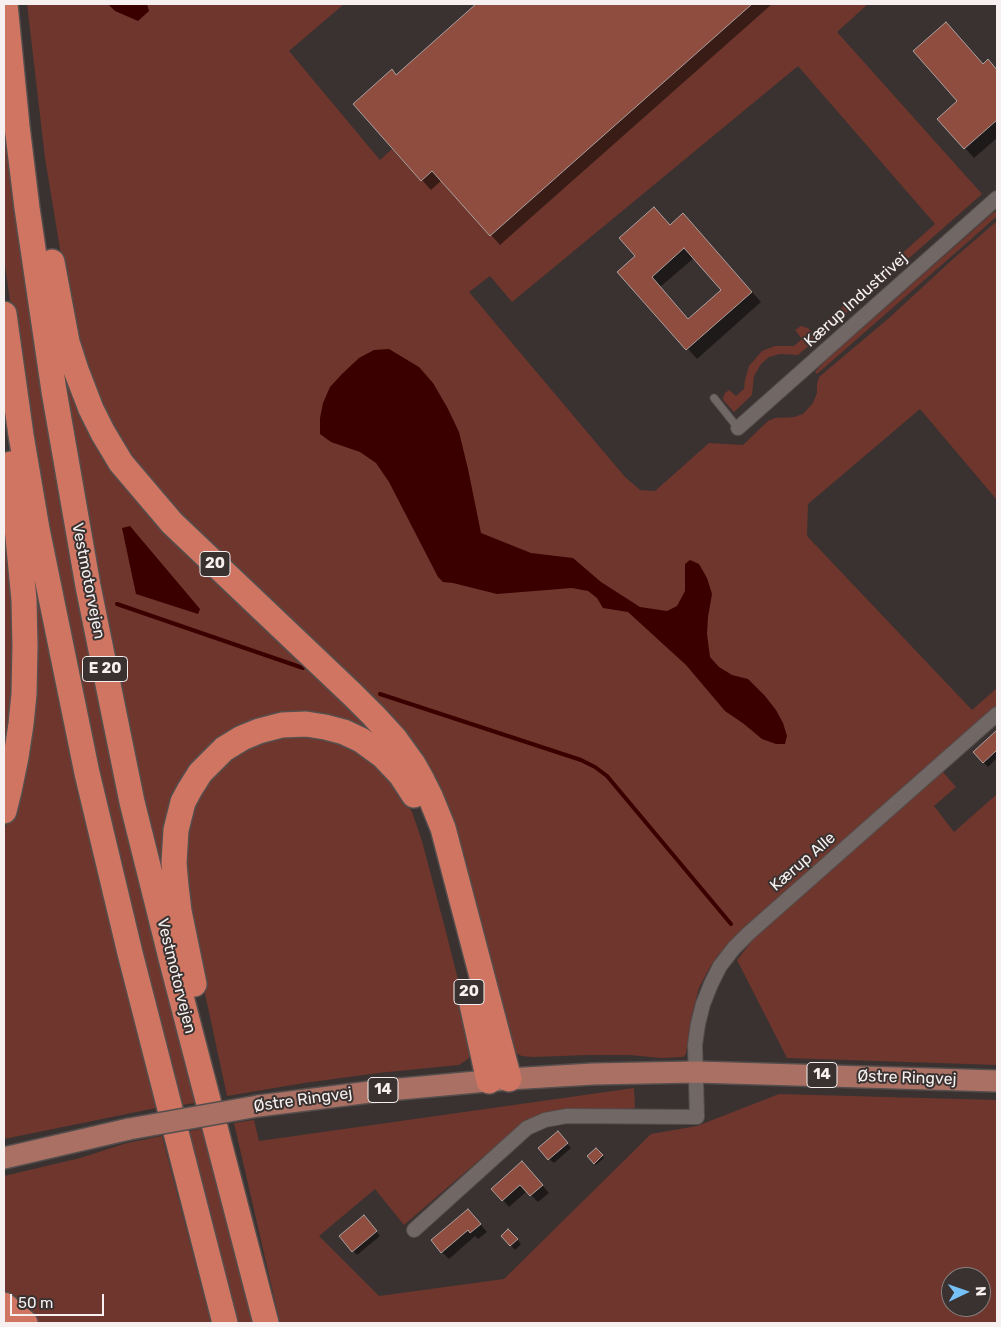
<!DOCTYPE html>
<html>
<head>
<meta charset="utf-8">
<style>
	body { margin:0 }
	#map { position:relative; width:1001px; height:1327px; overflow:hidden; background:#3a3231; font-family:Rubik,sans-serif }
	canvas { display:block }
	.frame { position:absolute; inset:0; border:5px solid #f6f1f0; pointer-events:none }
	.north { position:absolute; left:941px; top:1267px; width:50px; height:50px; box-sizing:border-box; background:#3a3231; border:1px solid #857e7d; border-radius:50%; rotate:87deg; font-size:14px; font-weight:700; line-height:20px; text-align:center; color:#f6f1f0 }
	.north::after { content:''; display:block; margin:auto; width:18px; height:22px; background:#75c0f6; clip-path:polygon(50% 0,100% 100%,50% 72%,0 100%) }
	.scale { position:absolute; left:10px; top:1294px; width:94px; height:22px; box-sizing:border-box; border:2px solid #f6f1f0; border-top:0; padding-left:6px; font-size:15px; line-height:18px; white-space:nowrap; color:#f6f1f0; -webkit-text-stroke:4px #3a3231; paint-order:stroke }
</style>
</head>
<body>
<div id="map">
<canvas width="1001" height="1327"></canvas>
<div class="frame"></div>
<div class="north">N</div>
<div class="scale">50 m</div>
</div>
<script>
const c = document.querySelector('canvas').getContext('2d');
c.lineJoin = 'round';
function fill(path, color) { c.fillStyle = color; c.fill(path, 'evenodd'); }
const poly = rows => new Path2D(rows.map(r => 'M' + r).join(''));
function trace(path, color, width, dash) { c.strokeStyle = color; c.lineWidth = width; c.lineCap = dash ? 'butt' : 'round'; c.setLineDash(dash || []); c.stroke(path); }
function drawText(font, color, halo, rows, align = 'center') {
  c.font = font + ' Rubik,sans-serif'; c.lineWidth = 4; c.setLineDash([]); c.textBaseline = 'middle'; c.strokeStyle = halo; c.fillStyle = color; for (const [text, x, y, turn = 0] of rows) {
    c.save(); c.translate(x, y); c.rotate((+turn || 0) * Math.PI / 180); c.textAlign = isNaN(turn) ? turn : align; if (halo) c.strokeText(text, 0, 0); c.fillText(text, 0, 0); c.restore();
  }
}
const green = poly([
	[27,4,344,4,289,51,380,160,392,149,421,181,432,171,490,236,752,4,868,4,837,32,982,194,827,330,822,325,935,224,798,66,512,302,490,276,469,292,625,477,640,490,655,491,709,443,743,445,768,421,775,418,794,417,803,414,813,403,817,393,817,384,819,377,889,318,953,259,997,221,997,500,920,409,808,504,807,536,972,710,997,688,997,706,949,746,952,751,787,895,747,924,718,955,710,967,699,988,691,1018,686,1054,683,1057,662,1058,629,1055,589,1055,533,1057,522,1056,517,1054,509,1045,448,814,126,454,94,396,73,328,45,158],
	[4,75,9,128,200,1102,177,1106,129,917,26,411,4,259],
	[994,212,997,212,997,216,977,234,817,374,815,372,825,361],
	[801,326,808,328,817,339,798,355,780,354,769,357,761,364,754,376,752,395,734,412,724,401,723,398,725,393,729,390,736,396,744,389,745,380,749,366,762,351,775,346,794,346,802,339,795,330],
	[57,333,61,333,71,372,85,406,105,447,137,492,190,549,321,670,362,711,387,738,417,782,430,807,441,839,452,874,497,1050,491,1052,437,840,426,809,414,785,402,768,390,755,367,738,343,725,312,719,283,720,255,727,235,736,218,746,199,763,186,783,175,803,169,825,167,855,171,890,178,928,175,930,127,719,84,501],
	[4,494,16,638,15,699,4,771],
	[27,541,117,942,156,1108,4,1139,4,832,12,805],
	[321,735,362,753,398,788,412,812,422,841,447,936,472,1035,473,1049,468,1059,459,1065,378,1073,304,1083,227,1096,195,947,182,871,188,815,214,768,265,738],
	[942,771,956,787,934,806,954,832,997,794,997,1065,787,1058,737,960,755,937],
	[634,1088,635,1108,527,1119,404,1225,375,1189,319,1236,379,1296,504,1279,651,1134,697,1126,779,1094,997,1100,997,1323,280,1323,234,1123,254,1120,259,1141],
	[951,1277,981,1277,981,1307,951,1307],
	[206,1128,257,1323,234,1323,184,1132],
	[162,1136,211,1323,33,1323,4,1298,4,1176,80,1158,127,1143]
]);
const water = poly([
	[108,4,147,4,149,11,138,21,115,11],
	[389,349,419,367,433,383,447,407,459,432,468,469,481,533,531,553,573,558,601,582,640,607,667,611,677,606,685,591,685,564,690,560,699,564,707,578,712,594,708,617,707,634,710,657,719,667,732,675,748,679,765,696,776,710,783,723,787,736,785,744,776,744,762,739,744,724,725,711,686,665,628,612,603,608,597,598,588,591,572,588,497,594,453,583,443,582,438,577,389,482,376,463,360,452,331,442,320,434,320,418,323,403,330,387,342,374,359,358,374,350],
	[130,526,200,609,198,614,136,594,122,528]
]);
const shadow = poly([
	[478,4,772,4,500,245,442,180,431,190,422,180,397,76],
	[988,61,997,70,997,138,974,158,939,119,959,102,983,65],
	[693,225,761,302,697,359,619,272,671,226],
	[694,258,723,290,689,320,660,287],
	[997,732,997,758,988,767,974,752],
	[562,1137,571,1148,554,1163,549,1159],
	[596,1149,604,1158,596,1165,589,1156],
	[529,1170,549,1193,538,1202,527,1191,509,1207,503,1200],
	[475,1218,487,1232,478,1239,475,1236,449,1259,442,1252],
	[368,1221,380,1236,357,1255,353,1251],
	[508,1230,521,1244,515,1250,502,1236]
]);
const stream = poly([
	[117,604,303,668],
	[380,694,581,760,595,767,607,776,731,924]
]);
const building = poly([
	[476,4,752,4,490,236,432,171,421,181,353,104,392,69,396,75,476,4],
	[946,22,983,64,988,59,997,70,997,120,964,149,937,119,957,101,913,51,946,22],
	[654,207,670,225,683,213,752,292,686,350,617,272,635,256,619,238,654,207],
	[684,248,721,290,688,319,652,277,684,248],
	[997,730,997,750,983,763,973,752,997,730],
	[558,1131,568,1143,548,1160,538,1148,558,1131],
	[596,1148,603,1155,594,1164,587,1156,596,1148],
	[522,1161,543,1185,530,1196,520,1185,502,1201,491,1189,522,1161],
	[468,1209,481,1224,470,1233,468,1230,441,1253,431,1240,468,1209],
	[364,1215,377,1231,352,1252,339,1236,364,1215],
	[508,1229,518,1239,510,1246,501,1236,508,1229]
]);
const service = poly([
	[714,398,738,428]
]);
const minor = poly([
	[738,428,997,198],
	[414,1230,527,1128,545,1120,567,1116,697,1117,695,1045,698,1024,703,1004,711,984,720,966,734,948,749,933,997,714]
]);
const primary = poly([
	[258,1106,378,1091,509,1079,593,1074,696,1072,997,1081],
	[4,1158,129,1129]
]);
const motorway = poly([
	[5,4,17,126,27,208,54,391,88,586,132,802,172,962,266,1323],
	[52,262,67,342,76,370,91,409,103,433,121,463,172,523,353,695,374,716,395,739,413,764,422,780,430,796,443,828,509,1079],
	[4,314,21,435,37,529,87,773,130,953,225,1323],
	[4,811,9,791,16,757,21,724,24,694,25,646,24,600,11,464],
	[194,984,179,911,176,886,174,863,176,830,183,802,190,789,200,773,224,749,242,738,259,731,282,725,306,724,325,727,344,732,361,740,383,756,401,775,414,795],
	[472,1004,489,1081],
	[4,1305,25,1323]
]);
const primaryBridge = poly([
	[129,1129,258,1106]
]);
const shields = [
	[215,564,30],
	[105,669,45],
	[469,992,30],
	[822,1075,30],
	[383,1090,30]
];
const shieldNames = [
	["20",215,564],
	["E 20",105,669],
	["20",469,992],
	["14",822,1075],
	["14",383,1090]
];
const streetNames = [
	["Kærup Industrivej",856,300,-42],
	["Vestmotorvejen",88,581,79],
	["Kærup Alle",803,862,-41],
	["Vestmotorvejen",176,976,76],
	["Østre Ringvej",907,1078,2],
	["Østre Ringvej",303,1100,-8]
];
fill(green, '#6e362c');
fill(water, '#3a0000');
fill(shadow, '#0007');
trace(stream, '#3a0000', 4);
fill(building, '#8f4d40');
trace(building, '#aba19f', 1);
trace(service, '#544e4d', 9);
trace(minor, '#544e4d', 16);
trace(primary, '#544e4d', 24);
trace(motorway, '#544e4d', 28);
trace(service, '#716866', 7);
trace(minor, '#716866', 14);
trace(primary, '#ab7064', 21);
trace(motorway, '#d17563', 25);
trace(primaryBridge, '#544e4d', 24, []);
trace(primaryBridge, '#ab7064', 21);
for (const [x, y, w] of shields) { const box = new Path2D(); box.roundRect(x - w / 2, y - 12.5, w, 25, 4); c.fillStyle = '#3a3231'; c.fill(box); trace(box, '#f6f1f0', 1); }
drawText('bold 15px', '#f6f1f0', null, shieldNames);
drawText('16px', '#f6f1f0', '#3a3231', streetNames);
</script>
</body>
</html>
